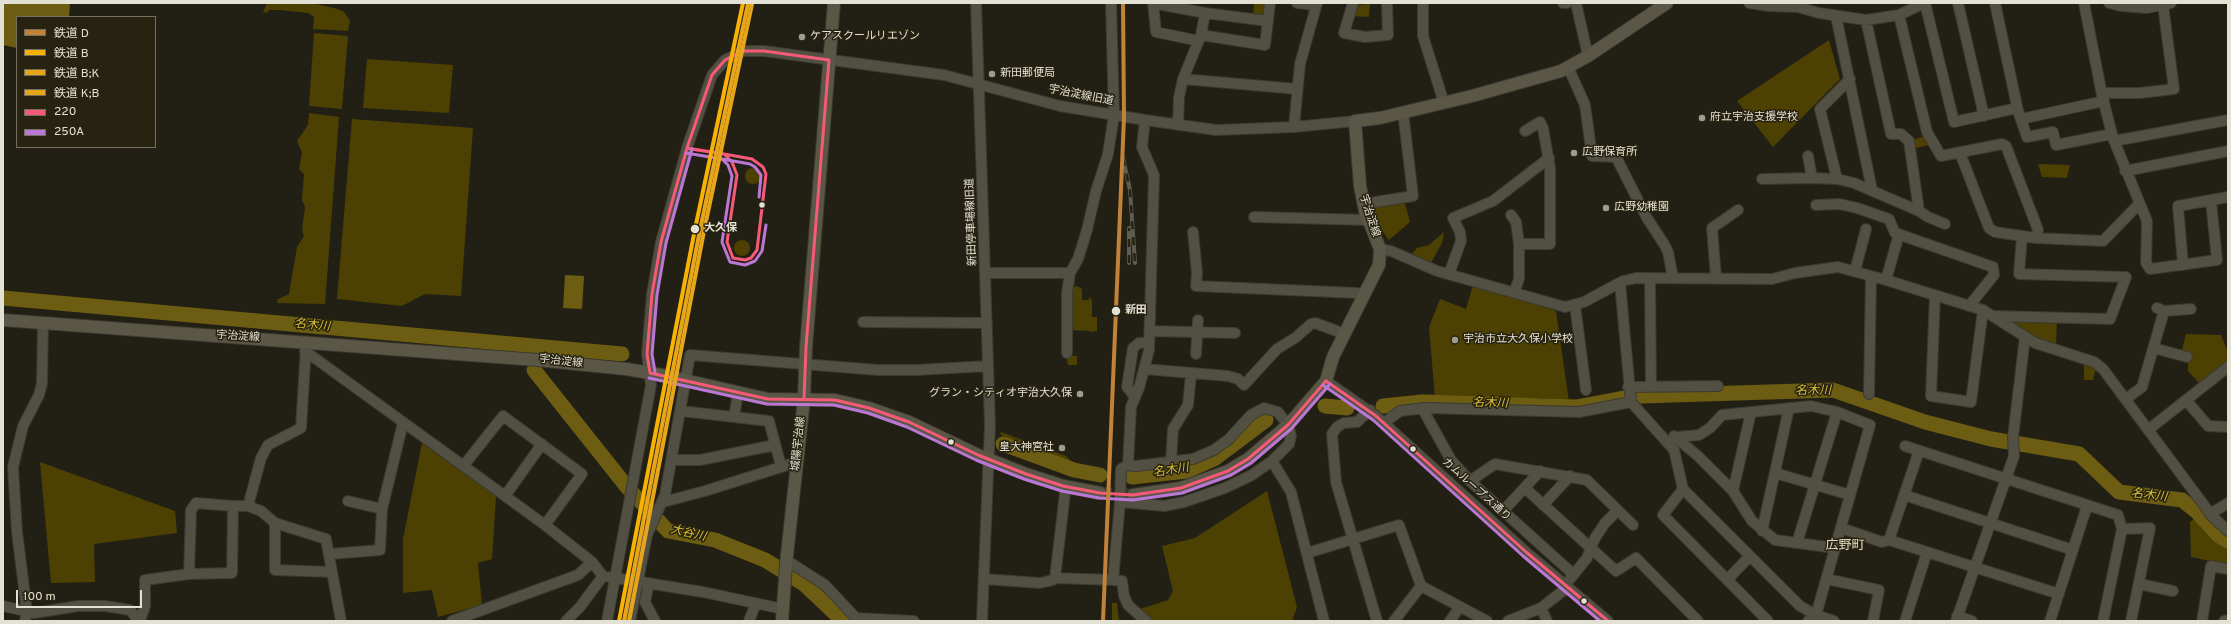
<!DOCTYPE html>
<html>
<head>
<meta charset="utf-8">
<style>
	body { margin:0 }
	#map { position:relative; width:2231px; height:624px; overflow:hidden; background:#222015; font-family:Overpass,"Noto Sans JP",sans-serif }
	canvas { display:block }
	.frame { position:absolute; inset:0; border:4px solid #e3e0d4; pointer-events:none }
	.legend { position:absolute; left:16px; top:16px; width:140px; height:132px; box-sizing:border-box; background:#272310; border:1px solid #726f5e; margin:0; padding:5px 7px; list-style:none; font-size:12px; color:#e3e0d4 }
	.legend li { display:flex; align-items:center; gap:8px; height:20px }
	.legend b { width:20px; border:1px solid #726f5e }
	.scale { position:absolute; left:16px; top:590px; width:126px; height:18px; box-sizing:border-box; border:2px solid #e3e0d4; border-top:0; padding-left:5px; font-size:12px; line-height:14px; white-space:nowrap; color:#e3e0d4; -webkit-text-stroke:3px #272310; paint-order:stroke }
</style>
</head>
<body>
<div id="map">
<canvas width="2231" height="624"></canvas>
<div class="frame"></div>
<ul class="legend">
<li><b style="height:5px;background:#c08339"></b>鉄道 D</li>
<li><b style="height:5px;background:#fab202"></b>鉄道 B</li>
<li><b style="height:5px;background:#e7a61a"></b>鉄道 B;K</li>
<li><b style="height:5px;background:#e7a61a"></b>鉄道 K;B</li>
<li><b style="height:5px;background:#f75a77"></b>220</li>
<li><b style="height:5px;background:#ba77d6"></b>250A</li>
</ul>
<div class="scale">100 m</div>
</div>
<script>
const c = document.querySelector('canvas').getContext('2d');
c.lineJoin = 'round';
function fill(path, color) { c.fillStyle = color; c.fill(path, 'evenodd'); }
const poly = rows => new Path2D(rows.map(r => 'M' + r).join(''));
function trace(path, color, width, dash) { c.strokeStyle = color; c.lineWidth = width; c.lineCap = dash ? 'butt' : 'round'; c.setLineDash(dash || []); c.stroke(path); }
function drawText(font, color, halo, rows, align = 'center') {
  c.font = font + ' Overpass,"Noto Sans JP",sans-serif'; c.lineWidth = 3; c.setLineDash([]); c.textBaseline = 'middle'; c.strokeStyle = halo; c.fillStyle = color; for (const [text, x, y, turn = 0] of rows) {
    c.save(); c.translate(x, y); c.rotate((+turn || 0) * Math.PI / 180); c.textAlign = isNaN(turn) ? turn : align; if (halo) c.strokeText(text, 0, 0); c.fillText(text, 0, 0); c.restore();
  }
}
const green = poly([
	[267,3,311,3,334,8,343,11,350,20,348,31,313,29,314,17,308,13,280,10,269,10,267,13,263,12],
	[1254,3,1268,3,1266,18,1253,17],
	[1370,4,1369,17,1352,16,1357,5],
	[314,33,348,36,342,109,309,106],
	[1829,40,1840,79,1773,147,1737,101],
	[367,59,453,65,449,113,363,108],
	[309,113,339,117,325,304,277,303,278,299,289,294,297,247,304,236,302,230,305,207,302,200,304,174,299,169,302,153,297,141,308,125],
	[352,119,473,128,461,296,425,294,402,306,337,299],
	[1927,135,1933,144,1911,149,1910,141],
	[2038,164,2070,165,2067,178,2042,177],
	'745 176a8 8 0 1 1 16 0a8 8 0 1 1-16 0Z',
	[1404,200,1410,222,1389,240,1380,228,1371,207],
	[1444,232,1442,243,1431,263,1411,255,1417,248,1429,245],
	'734 248a8 8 0 1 1 16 0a8 8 0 1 1-16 0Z',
	[1473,285,1556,311,1569,402,1544,398,1435,398,1429,327,1440,299,1466,309],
	[1077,286,1082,289,1082,300,1088,300,1090,297,1092,300,1092,317,1097,317,1097,331,1090,332,1090,327,1090,331,1069,330,1071,288],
	[2015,319,2057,320,2056,345,2036,338,2014,324],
	[2186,334,2221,335,2228,352,2228,364,2201,385,2188,371,2188,361,2191,357,2189,352,2182,350],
	[1066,356,1077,356,1077,365,1068,365],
	[2084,362,2096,368,2093,380,2084,380],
	[1001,432,1066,456,1074,464,1005,441,1005,437,1000,434],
	[422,443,496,496,492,559,478,563,482,605,438,617,432,590,403,593,403,539],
	[40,462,175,511,177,533,94,544,95,582,51,583],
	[1267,491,1297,607,1292,621,1146,621,1140,609,1168,600,1173,591,1162,546,1195,538],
	[2197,516,2217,539,2228,546,2228,565,2191,557,2190,522],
	[1112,603,1117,603,1119,621,1112,621]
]);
const water = poly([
	[3,3,70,3,69,17,17,17,17,48,3,45],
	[565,275,584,276,582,309,563,308]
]);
const river = poly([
	[3,298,622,354],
	[534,370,627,487,668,531,715,540,765,560,804,584,843,621],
	[1325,406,1347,408],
	[1383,406,1422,402,1576,407,1624,398,1641,396,1833,390,1925,422,1991,439,2079,454,2119,492,2182,500,2197,512,2219,536,2228,541],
	[1003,444,1074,470,1100,475],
	[1132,477,1187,471,1214,459,1266,420]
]);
const majorTunnel = poly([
	[1100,493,1133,495]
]);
const minor = poly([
	[976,3,990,425,982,621],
	[1297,3,1315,5],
	[1353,3,1344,33,1365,37,1388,35,1387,3],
	[1423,3,1423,36,1444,103],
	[1563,3,1567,3],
	[1576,3,1588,56],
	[1749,3,1769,6,1798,7,1819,13,1866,20,1899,15,1924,3],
	[1925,3,1954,122,2017,108],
	[1958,3,1984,116],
	[1995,3,2018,111,2027,137,2053,132,2056,145,2112,134],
	[2084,3,2102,95,2113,138,2147,221,2146,263,2150,269,2217,260,2211,201],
	[2109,3,2121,6,2147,8,2171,3],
	[1899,15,1927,132,1941,156,2002,144,2006,146,2038,230,2036,238],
	[1836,16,1872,190],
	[1866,20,1891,134,1901,134,1909,141,1919,211],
	[1201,35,1265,45,1270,3],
	[1199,41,1156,32,1153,3,1205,13],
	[1568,67,1585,105,1592,156,1616,157,1647,218,1664,244,1668,252,1673,278],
	[1183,79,1297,89],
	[2102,93,2140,93,2174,89,2163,5],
	[2021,119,2104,101],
	[1178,125,1179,97,1183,79,1201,35,1205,13,1268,21],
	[1294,127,1300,64,1317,3],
	[2114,141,2228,120],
	[1960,153,1989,228,1995,232,2036,238,2103,241,2139,204],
	[1808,156,1812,178],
	[2125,171,2228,151],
	[1762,179,1812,178,1837,179,1854,183,1919,211,1928,217,1945,224],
	[1837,179,1820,109,1850,79],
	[1363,204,1413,196,1403,112],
	[1816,205,1839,204,1857,208,1889,219,1895,233,1993,267,1994,275,1969,306],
	[1511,215,1516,222,1519,244],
	[1254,217,1369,220],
	[1193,232,1197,273,1196,286,1357,293,1363,295],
	[1380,249,1391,251,1437,271,1565,307,1584,302,1623,281,1636,278,1772,279,1795,273,1838,267,1886,280,1983,310,2035,343,2094,362,2103,369,2212,516,2228,531],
	[2183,265,2178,206,2228,197],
	[1855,271,1866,229],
	[985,273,1070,273],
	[1449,274,1461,241,1460,232,1453,218,1493,201,1549,158],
	[1716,277,1712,228,1738,210],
	[1650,278,1651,387],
	[1886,280,1899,234],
	[1620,283,1631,402],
	[1514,293,1519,279,1519,244,1550,244,1550,168,1543,128,1540,122,1525,131],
	[1935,295,1931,396,1971,402,1983,310],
	[1575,305,1586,390],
	[2157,308,2164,311,2191,309],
	[1994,316,2110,319,2126,277,2019,274,2022,236],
	[863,322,987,323],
	[1149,331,1235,333],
	[2153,348,2187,357],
	[305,351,545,525,592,562,603,576],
	[1067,353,1067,293,1070,273,1078,259,1087,230,1096,191,1108,154,1114,115,1111,3],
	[1196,354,1198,320],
	[1144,369,1228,376,1238,379,1244,385,1277,349,1295,338,1311,324,1315,323,1345,334],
	[1326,381,1376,416,1526,552,1608,621],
	[1628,387,1718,386],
	[1869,394,1871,276],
	[1135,397,1127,387,1133,348,1139,343,1149,342],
	[2126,399,2142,387,2164,311],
	[2186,400,2208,426,2228,427],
	[1264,408,1278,412,1288,425,1291,436,1289,444,1272,461,1252,475,1225,488,1184,502,1164,506,1120,502,1121,469,1128,465,1136,466,1193,459,1214,450,1229,439,1251,415,1264,408],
	[1422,408,1451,460,1470,481,1573,574],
	[1370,410,1357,422,1344,423,1337,427,1332,434,1336,482,1377,621],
	[681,411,769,421,781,466],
	[734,417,738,393],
	[1384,423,1400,411,1426,408,1579,412,1631,402,1674,450,1683,489,1800,606,1816,615,1834,621],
	[2148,430,2228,367],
	[1674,436,1698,456,1733,491,1752,521,1775,540,1835,548],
	[1677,437,1699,435,1710,428,1722,415,1811,406,1837,412,1870,425,1816,615,1808,621],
	[1905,446,2118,515,2122,529,2103,621],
	[672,460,700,460,775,445],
	[1272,461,1291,492,1324,621],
	[1171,462,1173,429,1188,405,1191,374],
	[464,465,503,416,582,474,545,525],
	[1128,465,1131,407,1139,388,1149,350,1154,175,1142,147,1145,120],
	[1775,473,1850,495],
	[1470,481,1495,464,1587,480,1633,525],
	[1525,488,1616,571,1636,558,1698,621],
	[1683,489,1663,515,1768,621],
	[1733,491,1751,412],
	[1904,495,2073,550],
	[505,496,542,444],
	[348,501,382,509],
	[663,502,705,491,797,462],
	[1120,502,1113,580,1122,581,1124,596,1128,605,1146,621],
	[1543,505,1570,476],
	[248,506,261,458,268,445,301,428,306,346],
	[1503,511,1540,471],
	[2210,514,2228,503],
	[275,523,275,570,332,572],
	[1841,528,1882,542,1889,540,2059,594],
	[2122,529,2150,528,2131,621],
	[1762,531,1789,408],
	[1889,540,1919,451],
	[1797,543,1837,412],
	[1307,553,1399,525,1421,586,1487,621],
	[330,554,380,550,382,509,403,423],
	[786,560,825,585,856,618,914,621],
	[189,574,191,510,196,503,233,506],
	[609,577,703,592,783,609],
	[1055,578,1065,493],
	[984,579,1040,583,1053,580,1055,578,1113,580],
	[1570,579,1587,558,1595,538,1605,523,1617,511],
	[1826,579,1879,590,1873,621],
	[1727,580,1750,556],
	[649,583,645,602,655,621],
	[2139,584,2173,591],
	[3,606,34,613,78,606,105,606,130,610,139,621],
	[1541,608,1547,621],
	[1957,616,1972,621],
	[25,621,27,612,17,532,13,467,23,426,39,395,42,383,43,322],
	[140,621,145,606,145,580,189,574,232,573,233,506,248,506,261,511,275,523,326,539,341,621],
	[452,621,578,575,592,562],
	[566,621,580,607,603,576],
	[607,621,651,385,647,354,652,294,661,242,687,148,712,75,725,60,743,51,764,51,944,75,1060,106,1145,120,1216,130,1294,127,1355,121],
	[630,621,647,535,665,495,690,355,878,370,916,370,988,366],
	[749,621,756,603],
	[1394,621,1421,586],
	[1450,621,1459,608],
	[1508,621,1541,608,1568,587],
	[1905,621,1927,552],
	[1956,621,2014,456,2013,437,2025,337],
	[2050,621,2087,506],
	[2202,621,2211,566,2228,569],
	[2224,621,2228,620]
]);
const major = poly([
	[3,320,537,360,626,369,662,375,768,399,835,400,869,408,909,422,978,455,1026,474,1063,486,1100,493],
	[1133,495,1181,488,1228,471,1248,459,1288,425,1326,381,1333,357,1379,265,1380,249,1365,211,1360,186,1355,121,1380,118,1472,96,1561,71,1588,56,1667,3],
	[782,621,786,564,804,399,806,347,834,3]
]);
const rail = poly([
	[1123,158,1130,190,1135,263],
	[1129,263,1129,228]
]);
const bus1 = poly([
	[687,148,724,154,697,150,687,148],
	[724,154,752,159,763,167,766,174,757,250,751,258,745,260,733,258,727,242,737,175,732,162,724,154],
	[1326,381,1376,416,1526,552,1608,621],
	[804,399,806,347,829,60,764,51,743,51,725,60,712,75,687,148,661,242,652,294,647,354,650,373,768,399,835,400,869,408,909,422,978,455,1026,474,1063,486,1100,493,1133,495,1181,488,1228,471,1248,459,1288,425,1326,381]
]);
const bus2 = poly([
	[686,153,722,159,728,165,732,176,722,242,730,262,745,265,755,261,762,251,766,225],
	[711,157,750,164,755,167,761,175,759,197],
	[655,372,652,354,657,295,666,243,692,149],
	[649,378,767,404,834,405,868,413,907,427,976,460,1024,479,1062,491,1099,498,1133,500,1182,493,1231,475,1251,463,1291,429,1330,384],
	[1323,385,1373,420,1523,556,1600,621]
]);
const rail1 = poly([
	[1103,621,1124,117,1123,3]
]);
const rail2 = poly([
	[619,621,695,229,743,3]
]);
const rail3 = poly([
	[624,621,700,230,748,4]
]);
const rail4 = poly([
	[629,621,704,231,752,4]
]);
const markers = [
	[802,37,4,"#9f9d91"],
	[992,74,4,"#9f9d91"],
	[1702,118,4,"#9f9d91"],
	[1574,153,4,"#9f9d91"],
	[762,205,3.5,"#e3e0d4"],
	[1606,208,4,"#9f9d91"],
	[695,229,5,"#e3e0d4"],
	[1116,311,5,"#e3e0d4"],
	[1455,340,4,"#9f9d91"],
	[1080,394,4,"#9f9d91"],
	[951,442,3.5,"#e3e0d4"],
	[1062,448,4,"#9f9d91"],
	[1413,449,3.5,"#e3e0d4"],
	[1584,601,3.5,"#e3e0d4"]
];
const poiNames = [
	["ケアスクールリエゾン",810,37],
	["新田郵便局",1000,74],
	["府立宇治支援学校",1710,118],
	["広野保育所",1582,153],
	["広野幼稚園",1614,208],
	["宇治市立大久保小学校",1463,340],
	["グラン・シティオ宇治大久保",1072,394,"right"],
	["皇大神宮社",1054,448,"right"]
];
const streetNames = [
	["宇治淀線旧道",1081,96,11],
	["宇治淀線",1369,216,72],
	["新田停車場線旧道",972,222,-92],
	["宇治淀線",238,337,4],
	["宇治淀線",561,362,6],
	["城陽宇治線",799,444,-84],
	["カムループス通り",1476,490,42]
];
const stopNames = [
	["大久保",704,229],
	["新田",1125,311]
];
const waterNames = [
	["名木川",312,326,5],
	["名木川",1813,392],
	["名木川",1490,404,2],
	["名木川",1171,471,-9],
	["名木川",2149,496,7],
	["大谷川",688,534,13]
];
const quarterNames = [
	["広野町",1845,546]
];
fill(green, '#4c4003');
fill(water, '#6c5d12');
trace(river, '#6c5d12', 15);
trace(majorTunnel, '#3f3d32', 12, [12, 6]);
trace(minor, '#3c3a31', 12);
trace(major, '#3c3a31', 14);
trace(minor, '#525043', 10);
trace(major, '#5b5747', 12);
trace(rail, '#5f5d53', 4);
trace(rail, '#272310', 2.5, [8]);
trace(bus1, '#f75a77', 3);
trace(bus2, '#ba77d6', 3);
trace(rail1, '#c08339', 4);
trace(rail2, '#fab202', 4);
trace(rail3, '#e7a61a', 4);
trace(rail4, '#e7a61a', 4);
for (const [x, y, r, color] of markers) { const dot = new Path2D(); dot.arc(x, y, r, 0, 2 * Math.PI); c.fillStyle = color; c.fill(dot); trace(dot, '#272310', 1.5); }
drawText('11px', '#e3e0d4', '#272310', poiNames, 'left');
drawText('11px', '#e3e0d4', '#272310', streetNames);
drawText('bold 11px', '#e3e0d4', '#272310', stopNames, 'left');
drawText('italic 12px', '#dabf35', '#272310', waterNames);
drawText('13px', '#e1dcc3', '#272310', quarterNames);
</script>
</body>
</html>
